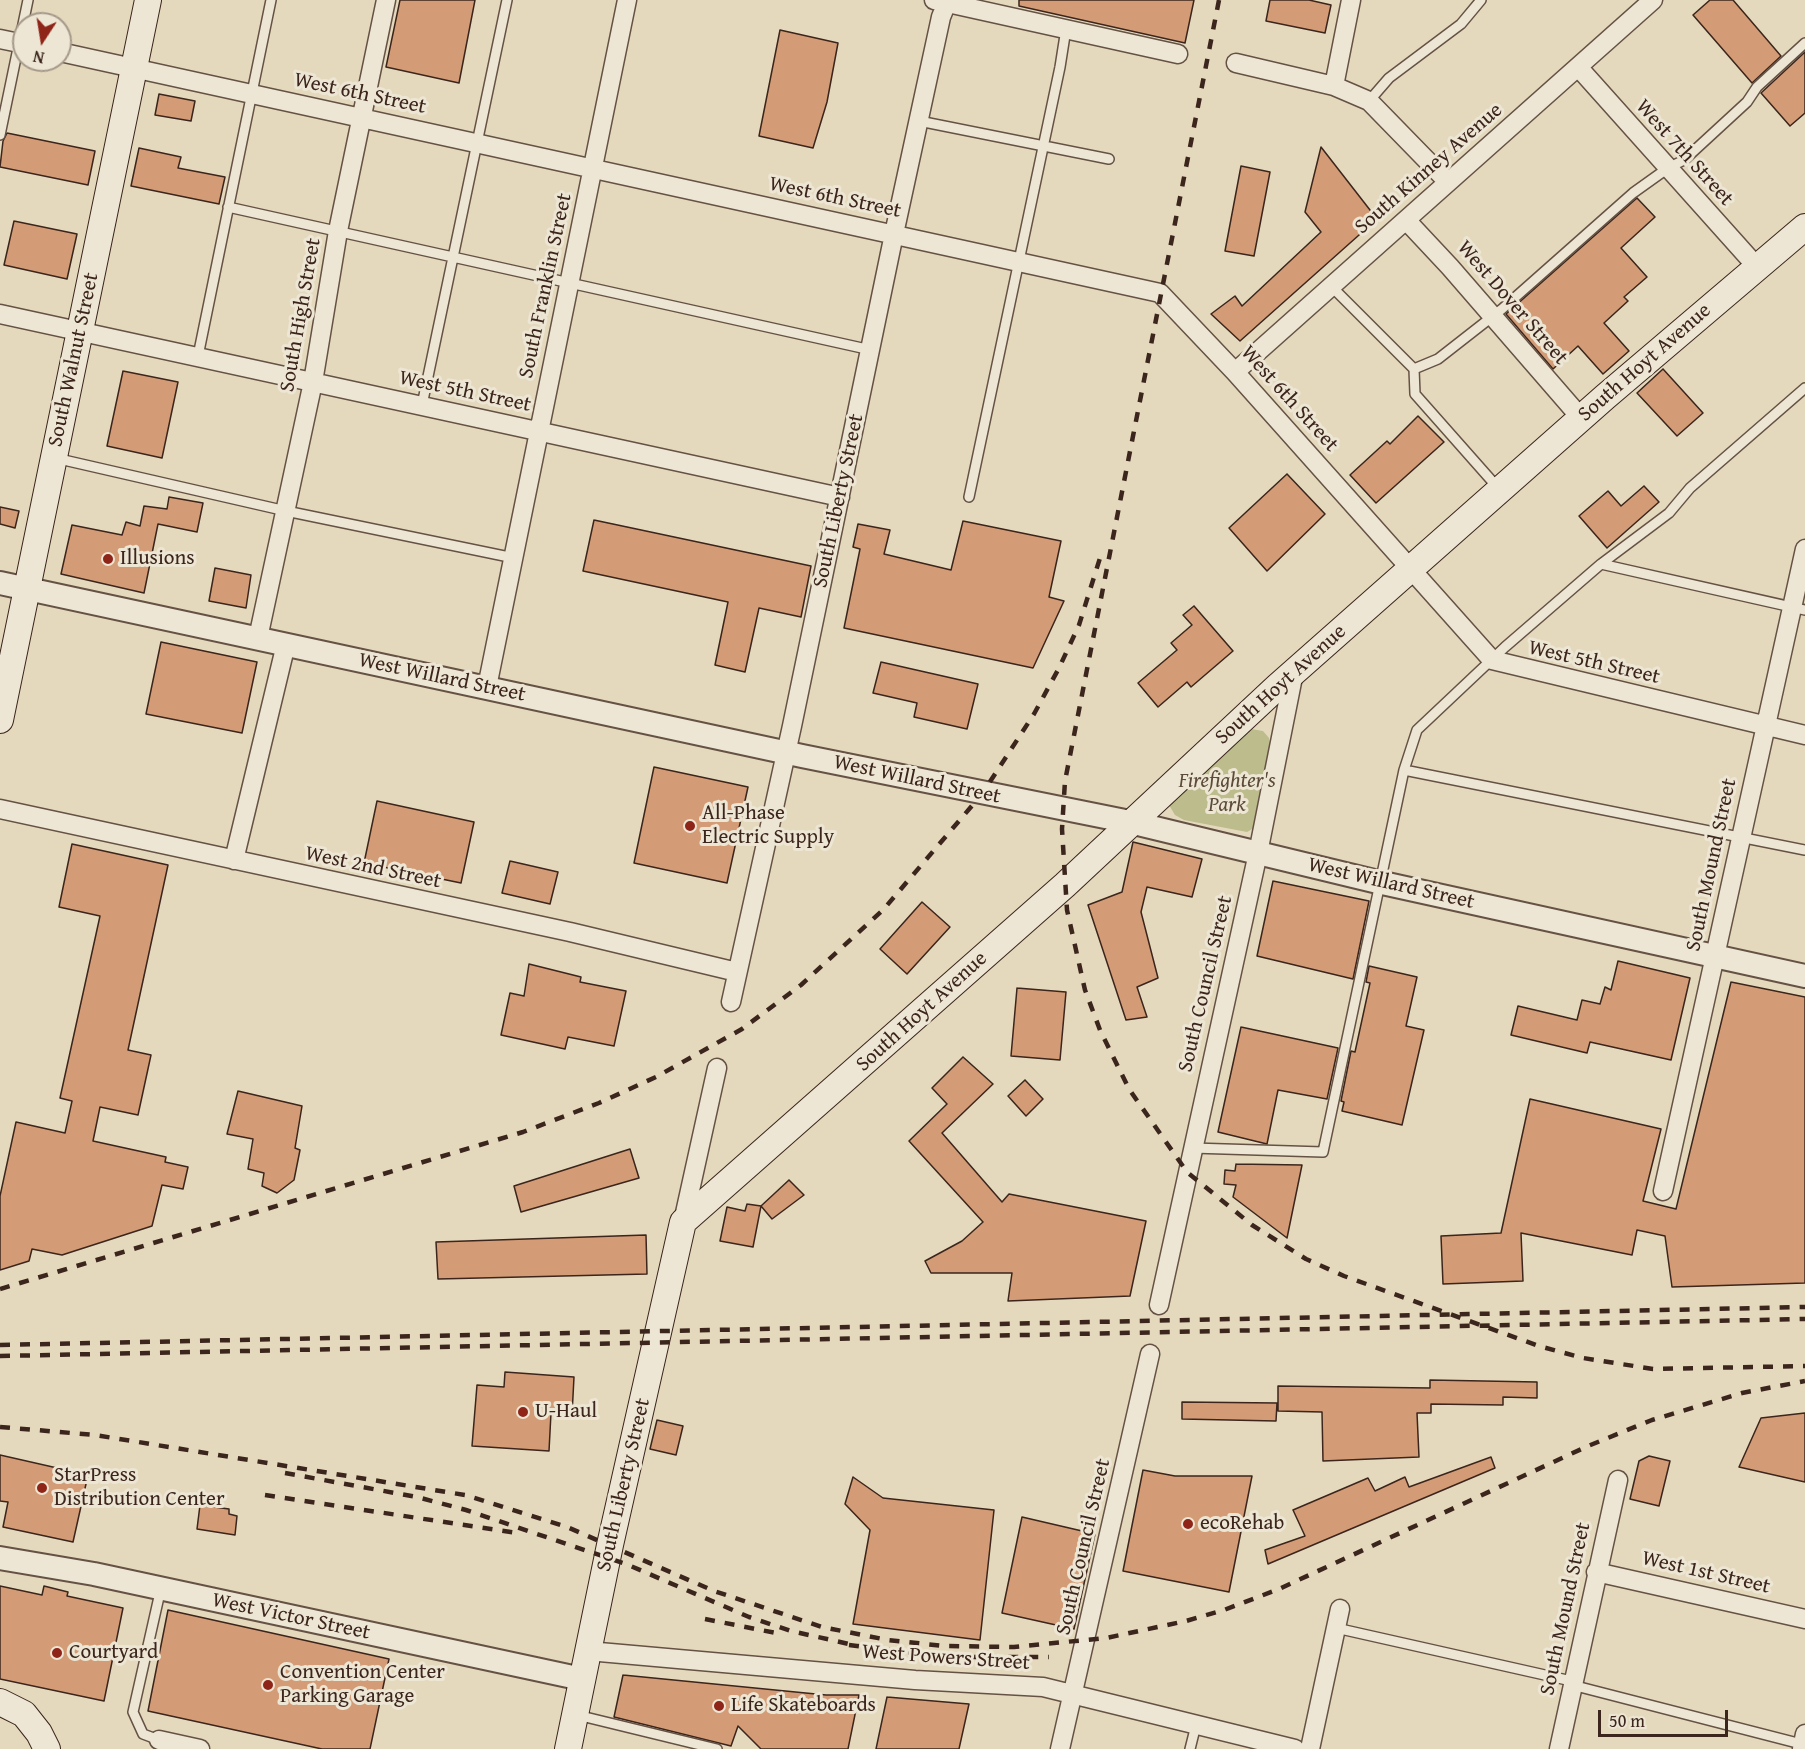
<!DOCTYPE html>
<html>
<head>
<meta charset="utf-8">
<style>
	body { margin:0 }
	#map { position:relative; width:1805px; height:1749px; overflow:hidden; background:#e4d9bd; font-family:"Gentium Book Plus",serif }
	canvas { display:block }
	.north { position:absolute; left:12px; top:12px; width:60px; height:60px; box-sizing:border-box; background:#ede6d4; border:2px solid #a6998a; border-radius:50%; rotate:192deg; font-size:16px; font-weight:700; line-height:24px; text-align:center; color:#3b251c }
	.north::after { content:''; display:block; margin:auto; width:21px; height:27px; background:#8f2418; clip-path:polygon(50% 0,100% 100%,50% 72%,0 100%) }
	.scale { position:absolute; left:1598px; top:1710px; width:130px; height:27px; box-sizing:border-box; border:3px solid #3b251c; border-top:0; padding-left:8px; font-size:18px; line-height:21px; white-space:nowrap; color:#3b251c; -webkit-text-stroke:4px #ede6d4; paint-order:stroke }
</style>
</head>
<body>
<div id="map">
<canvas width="1805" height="1749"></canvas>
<div class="north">N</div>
<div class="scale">50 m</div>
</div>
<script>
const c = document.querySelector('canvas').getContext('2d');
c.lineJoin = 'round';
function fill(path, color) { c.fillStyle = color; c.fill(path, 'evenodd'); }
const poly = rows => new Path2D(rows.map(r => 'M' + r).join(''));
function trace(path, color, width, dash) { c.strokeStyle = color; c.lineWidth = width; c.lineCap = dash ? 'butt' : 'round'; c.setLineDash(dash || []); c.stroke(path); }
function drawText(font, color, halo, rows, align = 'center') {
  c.font = font + ' "Gentium Book Plus",serif'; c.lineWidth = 6; c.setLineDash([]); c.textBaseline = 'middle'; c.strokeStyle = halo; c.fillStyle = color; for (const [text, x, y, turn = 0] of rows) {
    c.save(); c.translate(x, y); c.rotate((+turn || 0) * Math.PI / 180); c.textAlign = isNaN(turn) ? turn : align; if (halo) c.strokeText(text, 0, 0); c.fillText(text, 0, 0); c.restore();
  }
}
const green = poly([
	[1251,729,1263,731,1269,738,1271,749,1254,828,1247,832,1184,820,1175,815,1169,805,1172,797]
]);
const building = poly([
	[400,0,475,0,459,83,386,67,400,0],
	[1019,0,1194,0,1185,43,1019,6,1019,0],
	[1270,0,1309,0,1331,5,1325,33,1266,21,1270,0],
	[1710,0,1733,0,1781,56,1752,83,1693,15,1710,0],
	[780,30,838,43,827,102,813,148,759,136,780,30],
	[1805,52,1805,113,1790,126,1761,93,1805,52],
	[159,94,195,101,191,121,155,115,159,94],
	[7,133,95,151,88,185,0,167,3,141,7,133],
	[1321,147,1377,219,1240,341,1211,314,1235,296,1242,306,1321,232,1305,212,1321,147],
	[139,148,181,157,178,168,225,177,219,204,131,186,139,148],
	[1241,166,1270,172,1254,256,1225,251,1241,166],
	[1637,198,1655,217,1621,248,1647,277,1624,297,1628,301,1604,323,1629,351,1603,374,1578,346,1553,369,1506,314,1637,198],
	[14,221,77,234,67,279,4,265,14,221],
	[1663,369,1703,413,1677,436,1637,393,1663,369],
	[123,371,178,382,162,458,107,446,123,371],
	[1418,416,1444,442,1376,503,1350,475,1387,441,1390,444,1418,416],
	[1287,474,1325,514,1267,571,1229,528,1287,474],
	[1644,486,1659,502,1607,548,1579,516,1608,491,1621,506,1644,486],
	[169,497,203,503,197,532,158,524,144,593,61,574,72,525,122,535,126,522,140,526,144,506,167,509,169,497],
	[0,507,19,511,15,528,0,524,0,507],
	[594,520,811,566,801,617,759,608,745,672,715,665,728,602,583,571,594,520],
	[963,521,1061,541,1049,597,1064,601,1033,668,844,628,860,549,853,547,858,524,890,530,884,554,951,570,963,521],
	[215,568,251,575,246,608,209,601,215,568],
	[1194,606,1233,651,1191,687,1187,682,1158,707,1138,683,1177,650,1171,643,1192,625,1183,615,1194,606],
	[161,642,257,662,242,733,146,714,161,642],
	[881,662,978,684,967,729,914,717,917,703,873,693,881,662],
	[654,767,748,787,727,883,634,863,654,767],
	[377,801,474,822,461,883,364,863,377,801],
	[1133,842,1202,859,1192,897,1147,887,1141,912,1158,978,1137,987,1147,1017,1126,1020,1088,905,1122,892,1133,842],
	[72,844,168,865,128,1050,151,1055,138,1115,100,1107,93,1141,166,1157,165,1162,188,1167,183,1189,162,1185,152,1226,62,1255,32,1249,29,1261,0,1270,0,1196,16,1122,65,1133,72,1101,60,1098,100,916,59,907,72,844],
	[510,861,558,872,550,904,502,893,510,861],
	[1273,881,1369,901,1353,979,1257,956,1273,881],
	[922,902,950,927,907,974,880,949,922,902],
	[1618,961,1690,978,1671,1060,1590,1042,1587,1053,1511,1035,1518,1006,1577,1020,1582,1000,1600,1004,1605,987,1611,990,1618,961],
	[529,964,581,977,580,982,626,991,614,1046,568,1037,565,1049,501,1035,510,993,524,996,529,964],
	[1369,966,1417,977,1406,1026,1424,1030,1402,1125,1342,1111,1344,1102,1341,1101,1351,1051,1355,1052,1370,983,1366,982,1369,966],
	[1731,982,1805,997,1805,1283,1672,1287,1665,1236,1637,1230,1632,1255,1521,1233,1523,1281,1443,1284,1441,1236,1501,1233,1530,1099,1661,1129,1643,1201,1676,1209,1731,982],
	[1017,988,1066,992,1060,1060,1011,1056,1017,988],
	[1241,1027,1338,1048,1327,1099,1278,1090,1267,1144,1218,1132,1241,1027],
	[963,1057,993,1084,942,1133,1002,1202,1009,1194,1146,1221,1130,1296,1008,1301,1012,1273,931,1273,925,1261,962,1241,983,1222,909,1141,947,1104,932,1088,963,1057],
	[1025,1080,1043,1099,1026,1116,1008,1096,1025,1080],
	[238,1091,302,1106,295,1148,300,1150,294,1180,277,1193,262,1186,264,1173,248,1169,253,1139,227,1134,238,1091],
	[630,1149,639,1178,521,1212,514,1186,630,1149],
	[1236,1164,1302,1165,1287,1238,1233,1197,1236,1185,1224,1184,1225,1170,1235,1171,1236,1164],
	[789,1180,804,1195,772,1219,761,1206,789,1180],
	[747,1204,761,1206,753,1247,720,1241,727,1207,745,1211,747,1204],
	[646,1235,647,1274,438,1279,436,1242,646,1235],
	[505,1372,574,1377,572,1415,551,1413,549,1451,472,1446,477,1385,504,1387,505,1372],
	[1430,1380,1537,1382,1537,1398,1503,1397,1503,1405,1431,1404,1431,1413,1417,1413,1419,1457,1323,1461,1322,1412,1278,1411,1278,1386,1430,1388,1430,1380],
	[1182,1402,1277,1403,1276,1421,1182,1419,1182,1402],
	[1805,1413,1805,1482,1739,1467,1761,1418,1805,1413],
	[657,1420,683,1426,676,1455,650,1449,657,1420],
	[0,1455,88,1475,73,1542,3,1527,8,1502,0,1501,0,1455],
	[1649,1456,1670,1461,1659,1506,1630,1499,1639,1461,1649,1456],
	[1491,1457,1495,1468,1268,1564,1265,1550,1305,1536,1293,1510,1368,1478,1375,1491,1405,1477,1409,1487,1491,1457],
	[1143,1470,1175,1476,1252,1476,1229,1592,1123,1571,1143,1470],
	[853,1477,883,1498,994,1510,980,1640,853,1624,870,1530,845,1504,853,1477],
	[200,1505,229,1509,229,1514,237,1516,235,1535,197,1529,200,1505],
	[1022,1517,1095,1534,1074,1629,1002,1613,1022,1517],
	[0,1586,42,1595,44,1586,68,1592,67,1596,123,1608,104,1701,0,1679,0,1586],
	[168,1610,389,1659,370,1749,322,1749,148,1711,168,1610],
	[623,1675,826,1695,859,1695,848,1749,761,1749,738,1726,731,1746,614,1717,623,1675],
	[887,1697,969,1704,959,1749,876,1749,887,1697]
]);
const service = poly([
	[1369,101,1389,78,1461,24,1481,0],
	[919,121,1109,159],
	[0,135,28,0],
	[228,207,871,350],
	[1331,286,1414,369,1415,394,1499,489],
	[198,356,271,0],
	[1414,369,1438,359,1502,309,1633,193,1668,168,1684,160,1747,102,1757,87,1805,43],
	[422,405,507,0],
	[55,458,286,511,514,558],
	[969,497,1060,67,1066,29],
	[1601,564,1669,513,1690,488,1805,388],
	[1404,770,1417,730,1505,647,1601,564,1805,610],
	[1192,1148,1323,1152,1404,770,1805,850],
	[1336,1628,1567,1680,1572,1685,1805,1745],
	[577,1715,717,1749],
	[159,1740,143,1734,133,1712,161,1588],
	[1190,1749,1196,1725]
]);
const minor = poly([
	[934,0,1178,54],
	[0,39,24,44],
	[60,52,1160,293,1235,372,1492,660,1805,735],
	[1236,63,1334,86,1369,101,1448,182],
	[1579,68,1757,267],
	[1334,86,1351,0],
	[1406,220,1450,267,1581,418],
	[0,314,840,497],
	[1235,372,1653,0],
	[258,638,313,382,338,231,386,0],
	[487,687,627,0],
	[0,809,570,932,737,972],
	[234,860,286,644],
	[731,1002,792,726,894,234,941,17,948,0],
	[1663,1191,1805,549],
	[683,1222,717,1068],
	[1159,1305,1258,853,1294,672],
	[1596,1572,1805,1619],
	[588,1651,915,1680,1043,1687,1295,1749],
	[159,1740,200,1749],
	[1060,1749,1150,1354],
	[1310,1749,1340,1609],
	[1559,1749,1618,1480],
	[1802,1749,1805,1734]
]);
const tertiary = poly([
	[0,583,802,756,1130,822,1378,882,1805,976],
	[0,1558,94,1574,582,1679]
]);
const secondary = poly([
	[0,720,148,0],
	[0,1702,24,1714,39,1733,47,1749],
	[568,1749,610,1545,683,1222,1065,885,1277,687,1605,397,1805,227]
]);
const rail = poly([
	[1219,0,1065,781,1062,829,1067,910,1085,990,1100,1030,1129,1089,1187,1172,1252,1225,1306,1259,1344,1276,1539,1346,1583,1358,1653,1369,1805,1366],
	[0,1289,523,1132,599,1103,656,1077,742,1029,801,985,883,910,982,794,1034,714,1059,668,1079,625,1100,558],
	[0,1345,1805,1307],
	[0,1356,1805,1319],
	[0,1427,95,1435,465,1495,567,1527,714,1591,822,1627,888,1640,944,1646,1014,1647,1106,1638,1186,1621,1224,1610,1279,1589,1588,1446,1652,1420,1742,1393,1805,1381],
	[285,1473,417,1497,466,1510,626,1564,749,1617,791,1631,858,1646],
	[265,1495,517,1533],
	[705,1619,781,1634],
	[849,1645,943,1657,1049,1657]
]);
const markers = [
	[108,559,6,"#8f2418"],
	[690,826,6,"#8f2418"],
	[523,1412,6,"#8f2418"],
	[42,1488,6,"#8f2418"],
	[1188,1524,6,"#8f2418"],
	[57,1653,6,"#8f2418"],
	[268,1685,6,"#8f2418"],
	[719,1706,6,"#8f2418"]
];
const streetNames = [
	["West 6th Street",360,94,12],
	["West 7th Street",1684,153,48],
	["South Kinney Avenue",1429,169,-41],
	["West 6th Street",835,198,12],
	["South Franklin Street",546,286,-78],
	["West Dover Street",1512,303,49],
	["South High Street",301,315,-80],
	["South Walnut Street",74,360,-78],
	["South Hoyt Avenue",1645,363,-41],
	["West 5th Street",465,392,12],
	["West 6th Street",1289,399,48],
	["South Liberty Street",839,501,-78],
	["West 5th Street",1594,663,13],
	["West Willard Street",442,678,12],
	["South Hoyt Avenue",1281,685,-42],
	["West Willard Street",917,780,12],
	["South Mound Street",1712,865,-78],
	["West 2nd Street",373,868,12],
	["West Willard Street",1391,884,13],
	["South Council Street",1206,984,-77],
	["South Hoyt Avenue",922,1012,-42],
	["South Liberty Street",624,1485,-77],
	["South Council Street",1084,1547,-77],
	["West 1st Street",1706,1573,13],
	["South Mound Street",1566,1609,-78],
	["West Victor Street",291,1617,12],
	["West Powers Street",946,1658,4]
];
const poiNames = [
	["Illusions",120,559],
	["All-Phase",702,814],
	["Electric Supply",702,838],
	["U-Haul",535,1412],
	["StarPress",54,1476],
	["Distribution Center",54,1500],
	["ecoRehab",1200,1524],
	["Courtyard",69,1653],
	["Convention Center",280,1673],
	["Parking Garage",280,1697],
	["Life Skateboards",731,1706]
];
const parkNames = [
	["Firefighter's",1227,782],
	["Park",1227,806]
];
fill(green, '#bcbc8c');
fill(building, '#d39c76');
trace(building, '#3b251c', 1.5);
trace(service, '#655244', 12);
trace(minor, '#655244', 21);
trace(tertiary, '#655244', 26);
trace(secondary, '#3b251c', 28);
trace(service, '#ede6d4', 9);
trace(minor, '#ede6d4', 18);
trace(tertiary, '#ede6d4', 22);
trace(secondary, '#ede6d4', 26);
trace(rail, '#3b251c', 4.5, [10, 10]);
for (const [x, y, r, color] of markers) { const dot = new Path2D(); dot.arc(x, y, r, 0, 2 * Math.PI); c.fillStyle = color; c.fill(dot); trace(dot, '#ede6d4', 2); }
drawText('21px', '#3b251c', '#ede6d4', streetNames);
drawText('21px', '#3b251c', '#ede6d4', poiNames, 'left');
drawText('italic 21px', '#5b4b38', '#ede6d4', parkNames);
</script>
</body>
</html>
